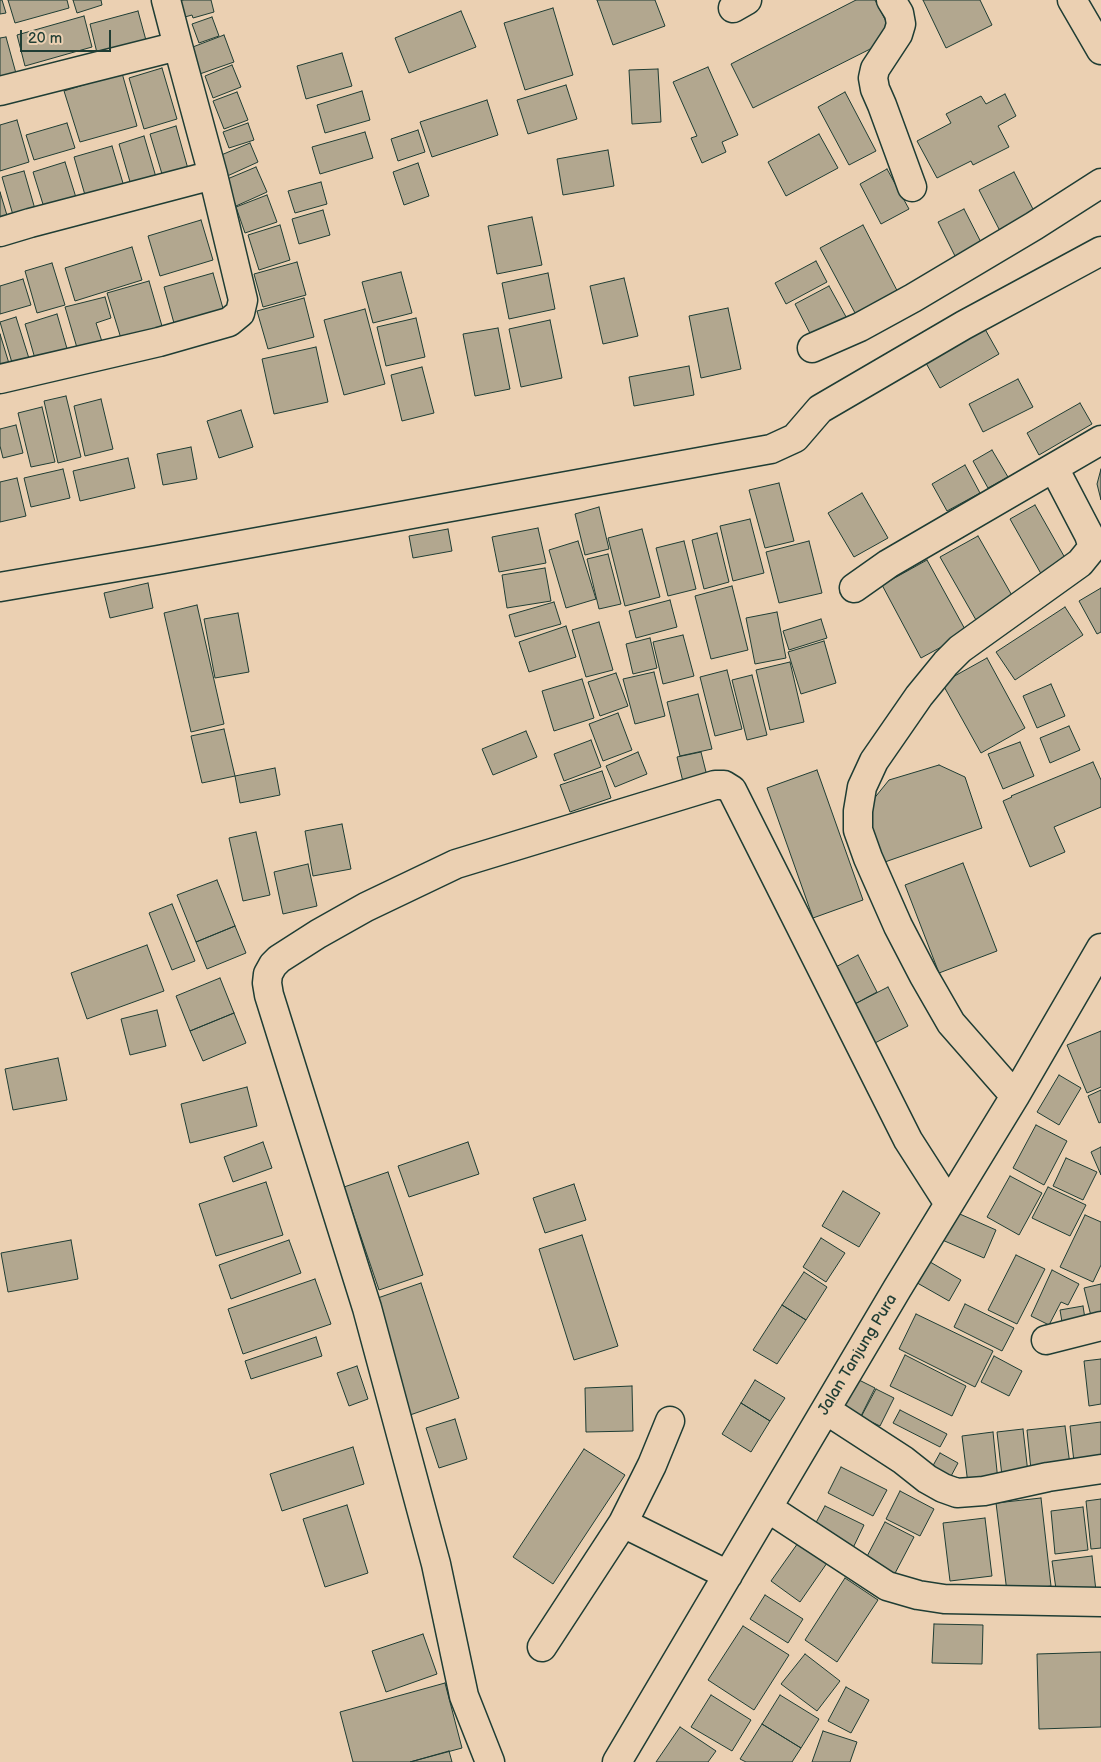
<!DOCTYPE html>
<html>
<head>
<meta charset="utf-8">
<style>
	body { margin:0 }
	#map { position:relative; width:1101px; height:1762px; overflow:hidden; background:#ebd0b2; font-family:"Balsamiq Sans",sans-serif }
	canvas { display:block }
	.scale { position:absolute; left:20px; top:30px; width:91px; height:22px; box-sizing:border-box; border:2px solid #1f3d34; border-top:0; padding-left:6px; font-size:15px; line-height:18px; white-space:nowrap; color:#1f3d34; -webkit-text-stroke:4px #ebd0b2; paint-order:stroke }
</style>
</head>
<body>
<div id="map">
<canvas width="1101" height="1762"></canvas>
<div class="scale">20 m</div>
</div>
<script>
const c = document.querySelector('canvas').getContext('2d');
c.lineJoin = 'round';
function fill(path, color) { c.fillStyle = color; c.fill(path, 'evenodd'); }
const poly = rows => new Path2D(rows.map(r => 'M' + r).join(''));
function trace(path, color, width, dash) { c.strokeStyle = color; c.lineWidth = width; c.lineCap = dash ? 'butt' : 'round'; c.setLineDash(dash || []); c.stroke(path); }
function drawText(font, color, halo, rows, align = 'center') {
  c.font = font + ' "Balsamiq Sans",sans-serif'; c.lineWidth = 4; c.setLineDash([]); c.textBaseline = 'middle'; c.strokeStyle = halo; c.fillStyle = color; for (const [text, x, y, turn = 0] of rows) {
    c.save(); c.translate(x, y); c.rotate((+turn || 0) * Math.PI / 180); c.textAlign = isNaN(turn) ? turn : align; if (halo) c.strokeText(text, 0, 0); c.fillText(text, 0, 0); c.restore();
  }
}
const building = poly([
	[0,0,2,0,6,13,0,14,0,0],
	[8,0,67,0,69,8,15,23,8,0],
	[73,0,101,0,102,5,77,13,73,0],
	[183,0,211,0,214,12,193,18,192,15,174,20,169,4,183,0],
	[597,0,655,0,665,26,613,45,597,0],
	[856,0,875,0,894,37,753,108,731,64,856,0],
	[923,0,980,0,992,25,946,48,923,0],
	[553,8,573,75,525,90,504,23,553,8],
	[138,11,147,44,98,57,90,24,138,11],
	[461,11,476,47,409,73,395,38,461,11],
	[84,16,92,47,25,66,17,35,84,16],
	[212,17,219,36,199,43,192,24,212,17],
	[224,35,234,62,194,76,185,50,224,35],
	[6,37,17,77,0,81,0,38,6,37],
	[342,53,352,86,306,99,297,66,342,53],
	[232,65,241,87,213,98,205,76,232,65],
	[708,67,738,135,722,142,726,152,702,163,691,138,697,136,673,82,708,67],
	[162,68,177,119,144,129,129,78,162,68],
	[658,69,661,122,632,124,629,70,658,69],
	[122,73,137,126,80,142,64,91,122,73],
	[566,85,577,119,528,134,517,100,566,85],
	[362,91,370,120,325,133,317,105,362,91],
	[237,92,248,120,224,129,213,101,237,92],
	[845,92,876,151,849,165,818,107,845,92],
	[1005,94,1016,116,998,126,1009,147,973,165,971,161,937,178,917,141,951,123,946,114,981,96,986,104,1005,94],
	[487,100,498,135,432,157,420,122,487,100],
	[17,120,29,162,0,171,0,125,17,120],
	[67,123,75,148,34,160,26,135,67,123],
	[248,123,254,140,229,148,223,132,248,123],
	[176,126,190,176,165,184,150,134,176,126],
	[418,130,425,152,398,161,391,139,418,130],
	[365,132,373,158,320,174,312,147,365,132],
	[819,134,838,168,786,196,768,162,819,134],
	[144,136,158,184,133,192,119,144,144,136],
	[250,143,258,162,223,178,214,158,250,143],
	[112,146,125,190,87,202,74,157,112,146],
	[608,150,614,186,563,195,557,159,608,150],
	[65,162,78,204,46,214,33,172,65,162],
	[418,163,429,196,404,205,393,172,418,163],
	[256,167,267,192,236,206,225,180,256,167],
	[887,169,909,209,881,224,860,184,887,169],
	[24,171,37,216,15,222,2,177,24,171],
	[1014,172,1035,213,1000,231,979,190,1014,172],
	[321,182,327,204,295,213,288,191,321,182],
	[0,192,9,222,0,224,0,192],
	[267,195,277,222,245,233,236,207,267,195],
	[964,209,986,252,960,266,938,222,964,209],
	[323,210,330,235,299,244,292,219,323,210],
	[532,217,542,265,497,274,488,226,532,217],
	[201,220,213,260,160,276,148,236,201,220],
	[280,225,290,260,259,270,248,235,280,225],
	[863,225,903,302,861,324,820,248,863,225],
	[132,247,142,280,75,301,65,268,132,247],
	[816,261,827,282,786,304,775,283,816,261],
	[297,262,306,295,263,307,254,274,297,262],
	[52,263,65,305,37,313,25,271,52,263],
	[401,272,412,313,373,323,362,282,401,272],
	[213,273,226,319,177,334,164,287,213,273],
	[548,273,555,309,509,319,502,283,548,273],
	[624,278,638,336,603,344,590,286,624,278],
	[23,279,31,305,0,314,0,286,23,279],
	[149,281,164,333,123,345,107,293,149,281],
	[829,286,850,324,815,343,795,304,829,286],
	[105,297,111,318,96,323,105,351,80,358,65,307,105,297],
	[304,298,314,337,268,349,257,311,304,298],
	[728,308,741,369,701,378,689,316,728,308],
	[365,309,385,384,344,395,324,320,365,309],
	[57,314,70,359,38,369,25,324,57,314],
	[16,317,32,368,15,373,0,322,16,317],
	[416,318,425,357,386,366,377,327,416,318],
	[550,320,562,378,521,387,509,329,550,320],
	[981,322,999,354,940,388,922,356,981,322],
	[498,328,510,389,475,396,463,334,498,328],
	[0,334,11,370,0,373,0,334],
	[316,347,328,402,274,414,262,359,316,347],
	[689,366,694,395,634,406,629,377,689,366],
	[422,367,434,413,402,421,391,375,422,367],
	[1018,379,1033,407,983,432,969,404,1018,379],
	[66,396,81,457,58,463,44,401,66,396],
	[101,399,113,449,85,456,74,406,101,399],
	[1080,403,1092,424,1039,455,1027,433,1080,403],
	[42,407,55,462,31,467,18,413,42,407],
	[241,410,253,447,219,458,207,421,241,410],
	[16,425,23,453,3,458,0,446,0,429,16,425],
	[191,447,197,479,163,485,157,454,191,447],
	[992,450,1008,477,988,488,973,461,992,450],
	[128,458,135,488,80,501,73,471,128,458],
	[965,465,980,493,947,511,932,484,965,465],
	[63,469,70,498,31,507,24,478,63,469],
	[1101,469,1101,500,1097,484,1101,469],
	[17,478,26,516,0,522,0,482,17,478],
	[779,483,794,541,765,548,749,490,779,483],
	[862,493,888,538,854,557,828,513,862,493],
	[1035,505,1069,565,1044,579,1010,519,1035,505],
	[599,507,609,549,585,555,575,514,599,507],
	[750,519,764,573,733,581,720,526,750,519],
	[538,528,546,563,499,572,492,537,538,528],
	[448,529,452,551,413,558,409,536,448,529],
	[642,529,660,597,625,606,608,538,642,529],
	[717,533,729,582,704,589,692,540,717,533],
	[978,536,1018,606,980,627,940,557,978,536],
	[578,541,596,599,566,608,549,550,578,541],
	[684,541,696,589,668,596,656,548,684,541],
	[809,541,822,593,779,603,766,552,809,541],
	[608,554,621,604,599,609,587,559,608,554],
	[927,560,967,633,921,658,882,585,927,560],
	[545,568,551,601,507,608,502,575,545,568],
	[148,583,153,608,110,618,104,593,148,583],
	[732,586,748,650,711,659,695,596,732,586],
	[1101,588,1101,632,1097,634,1079,601,1101,588],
	[670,600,677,627,636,638,629,611,670,600],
	[554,602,561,624,515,637,509,615,554,602],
	[197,605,224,724,191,732,164,613,197,605],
	[1065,607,1083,635,1015,680,996,652,1065,607],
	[777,612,786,658,755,664,746,618,777,612],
	[238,613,249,672,215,678,204,619,238,613],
	[821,619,827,638,789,650,783,631,821,619],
	[599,622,613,670,586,677,572,630,599,622],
	[566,626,576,657,529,672,519,642,566,626],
	[683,635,694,676,663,684,653,642,683,635],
	[650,638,657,668,633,674,626,644,650,638],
	[824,641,836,683,801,694,788,652,824,641],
	[987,658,1025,728,981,753,942,683,987,658],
	[790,662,804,722,770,730,756,670,790,662],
	[727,670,742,729,715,736,700,677,727,670],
	[654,672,665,716,635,724,623,679,654,672],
	[616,673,628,706,600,716,588,682,616,673],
	[752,675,767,735,747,740,732,680,752,675],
	[582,679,594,718,554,731,542,691,582,679],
	[1051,684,1065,716,1037,728,1023,696,1051,684],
	[698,694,712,749,680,756,667,702,698,694],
	[618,713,632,750,603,761,589,724,618,713],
	[1069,726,1080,750,1050,763,1040,738,1069,726],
	[224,729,235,776,202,783,191,736,224,729],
	[526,731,537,757,493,775,482,749,526,731],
	[591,740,601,767,564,781,554,754,591,740],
	[1020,742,1034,776,1003,789,988,754,1020,742],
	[638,752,647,774,615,787,606,766,638,752],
	[701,752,709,784,685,790,677,757,701,752],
	[1093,762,1101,780,1101,807,1054,827,1065,852,1030,867,1003,801,1012,797,1011,796,1093,762],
	[939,765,965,777,982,828,882,863,864,811,889,780,939,765],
	[275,768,280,795,240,803,235,776,275,768],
	[817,770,863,900,813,918,767,788,817,770],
	[602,771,611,798,570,812,560,785,602,771],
	[342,824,351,869,313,876,305,831,342,824],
	[256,832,270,895,243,901,229,838,256,832],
	[963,863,997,951,939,973,905,885,963,863],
	[308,864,317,906,283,914,274,872,308,864],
	[217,880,235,926,196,942,177,895,217,880],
	[172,904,195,961,172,970,149,913,172,904],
	[235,926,246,953,207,969,196,942,235,926],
	[147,945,164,991,87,1019,71,973,147,945],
	[858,955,877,992,851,1006,832,969,858,955],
	[220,978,234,1013,190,1031,176,996,220,978],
	[888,987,908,1026,871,1045,851,1006,888,987],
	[157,1010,166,1046,130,1055,121,1019,157,1010],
	[234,1013,246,1043,203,1061,190,1031,234,1013],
	[1101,1031,1101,1087,1087,1093,1067,1045,1101,1031],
	[58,1058,67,1100,13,1110,5,1069,58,1058],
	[1059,1075,1081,1088,1059,1125,1037,1112,1059,1075],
	[247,1087,257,1126,190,1143,181,1104,247,1087],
	[1101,1090,1101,1122,1099,1123,1088,1096,1101,1090],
	[1036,1125,1067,1141,1044,1185,1013,1168,1036,1125],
	[263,1142,272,1168,233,1182,224,1157,263,1142],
	[468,1142,479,1174,409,1197,398,1166,468,1142],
	[1101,1147,1101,1175,1091,1152,1101,1147],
	[1066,1158,1097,1172,1083,1200,1053,1186,1066,1158],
	[388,1172,423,1275,379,1290,344,1187,388,1172],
	[1010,1176,1042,1193,1019,1235,987,1217,1010,1176],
	[266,1182,283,1235,216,1256,199,1204,266,1182],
	[574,1184,586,1220,545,1233,533,1198,574,1184],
	[1048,1187,1086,1205,1070,1236,1032,1218,1048,1187],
	[843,1191,880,1213,859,1247,822,1226,843,1191],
	[953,1211,996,1230,984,1258,940,1239,953,1211],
	[1085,1215,1101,1222,1101,1265,1093,1282,1060,1267,1085,1215],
	[582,1235,618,1346,574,1360,539,1249,582,1235],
	[821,1238,845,1253,826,1282,803,1267,821,1238],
	[71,1240,78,1279,8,1292,1,1253,71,1240],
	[289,1240,301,1273,231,1299,219,1265,289,1240],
	[1016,1255,1045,1269,1017,1324,988,1310,1016,1255],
	[925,1259,961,1280,949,1301,912,1280,925,1259],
	[1052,1270,1079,1284,1068,1305,1061,1302,1049,1325,1031,1316,1052,1270],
	[804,1272,827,1287,806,1320,782,1305,804,1272],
	[315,1279,331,1324,243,1354,228,1309,315,1279],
	[421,1283,459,1398,410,1415,372,1300,421,1283],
	[1101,1284,1101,1322,1093,1324,1084,1288,1101,1284],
	[965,1304,1014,1328,1002,1351,954,1327,965,1304],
	[782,1305,806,1320,777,1364,753,1350,782,1305],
	[1083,1306,1086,1325,1063,1328,1060,1310,1083,1306],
	[916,1314,993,1351,975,1387,899,1349,916,1314],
	[316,1337,322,1356,251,1379,245,1361,316,1337],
	[905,1355,966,1386,952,1416,890,1386,905,1355],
	[994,1356,1022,1371,1009,1396,981,1382,994,1356],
	[1101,1359,1101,1404,1089,1406,1084,1361,1101,1359],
	[357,1366,368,1399,349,1406,337,1373,357,1366],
	[857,1379,875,1388,860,1418,841,1409,857,1379],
	[755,1380,785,1398,770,1421,741,1403,755,1380],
	[632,1386,633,1431,586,1432,585,1388,632,1386],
	[876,1389,894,1398,880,1426,861,1417,876,1389],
	[741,1403,770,1421,751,1452,722,1434,741,1403],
	[900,1410,947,1434,940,1447,893,1423,900,1410],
	[455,1419,467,1459,439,1468,426,1428,455,1419],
	[1101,1422,1101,1459,1074,1462,1070,1426,1101,1422],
	[1065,1426,1070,1465,1031,1470,1027,1430,1065,1426],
	[1023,1429,1028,1473,1002,1476,997,1432,1023,1429],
	[993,1432,998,1481,968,1484,962,1436,993,1432],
	[353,1447,364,1484,282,1511,270,1474,353,1447],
	[584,1449,625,1475,553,1584,513,1557,584,1449],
	[940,1453,958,1463,949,1480,930,1471,940,1453],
	[841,1467,887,1490,873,1516,828,1493,841,1467],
	[900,1491,934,1509,920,1536,886,1519,900,1491],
	[1041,1498,1051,1586,1007,1592,996,1503,1041,1498],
	[1101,1499,1101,1548,1091,1549,1086,1501,1101,1499],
	[347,1505,368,1573,325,1587,303,1519,347,1505],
	[825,1506,864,1525,852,1550,812,1530,825,1506],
	[1083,1507,1088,1550,1055,1554,1051,1511,1083,1507],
	[985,1518,992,1576,950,1581,943,1523,985,1518],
	[885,1522,914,1537,892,1579,863,1564,885,1522],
	[798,1543,827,1563,800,1602,771,1581,798,1543],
	[1092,1556,1096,1591,1057,1596,1052,1561,1092,1556],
	[845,1578,878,1600,837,1662,805,1640,845,1578],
	[765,1595,803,1619,788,1643,750,1619,765,1595],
	[934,1624,983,1625,982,1664,932,1663,934,1624],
	[743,1626,789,1655,754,1710,708,1680,743,1626],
	[423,1634,437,1674,386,1692,372,1651,423,1634],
	[1101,1652,1101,1727,1039,1729,1037,1654,1101,1652],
	[805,1654,840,1681,817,1711,781,1684,805,1654],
	[445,1683,462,1748,410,1762,353,1762,340,1712,445,1683],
	[846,1687,869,1700,851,1733,828,1721,846,1687],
	[711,1695,751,1720,732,1751,691,1727,711,1695],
	[780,1695,819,1719,801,1748,762,1724,780,1695],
	[762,1724,801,1748,792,1762,746,1762,740,1759,762,1724],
	[680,1727,716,1751,708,1762,656,1762,680,1727],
	[823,1731,857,1742,850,1762,812,1762,823,1731],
	[449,1751,452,1762,410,1762,449,1751]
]);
const minor = poly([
	[891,0,899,13,901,24,898,34,875,69,873,78,875,89,882,105,912,187],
	[733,8,747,0],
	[0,91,178,46,166,0],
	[0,232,30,223,213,175,178,46],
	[812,348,860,327,913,298,1034,226,1101,183],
	[0,379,159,342,229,322,240,313,243,300,213,175],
	[0,587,158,560,771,449,795,438,820,409,964,325,1101,251],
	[854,588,888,564,1101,440],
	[1015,1096,951,1023,924,976,898,926,868,858,858,830,858,811,862,787,874,761,919,696,946,663,960,649,1080,563,1093,547,1089,535,1054,468],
	[1046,1340,1101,1326],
	[826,1410,903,1460,927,1479,943,1488,957,1493,984,1491,1048,1477,1101,1469],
	[768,1508,887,1586,918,1595,944,1599,1101,1602],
	[623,1523,728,1575],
	[542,1647,623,1523,652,1465,670,1421],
	[490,1762,464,1696,436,1564,367,1308,269,995,267,983,268,974,273,965,279,959,318,934,366,907,456,864,715,785,724,785,732,790,908,1140,949,1204],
	[617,1762,897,1289,1015,1096,1101,948]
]);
const major = poly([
	[1072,0,1101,50]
]);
const streetNames = [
	["Jalan Tanjung Pura",858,1355,-59]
];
fill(building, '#b2a78f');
trace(building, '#1f3d34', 1);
trace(minor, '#1f3d34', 31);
trace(major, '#1f3d34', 31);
trace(minor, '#ebd0b2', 28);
trace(major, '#ebd0b2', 28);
drawText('16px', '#1f3d34', '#ebd0b2', streetNames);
</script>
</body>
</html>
